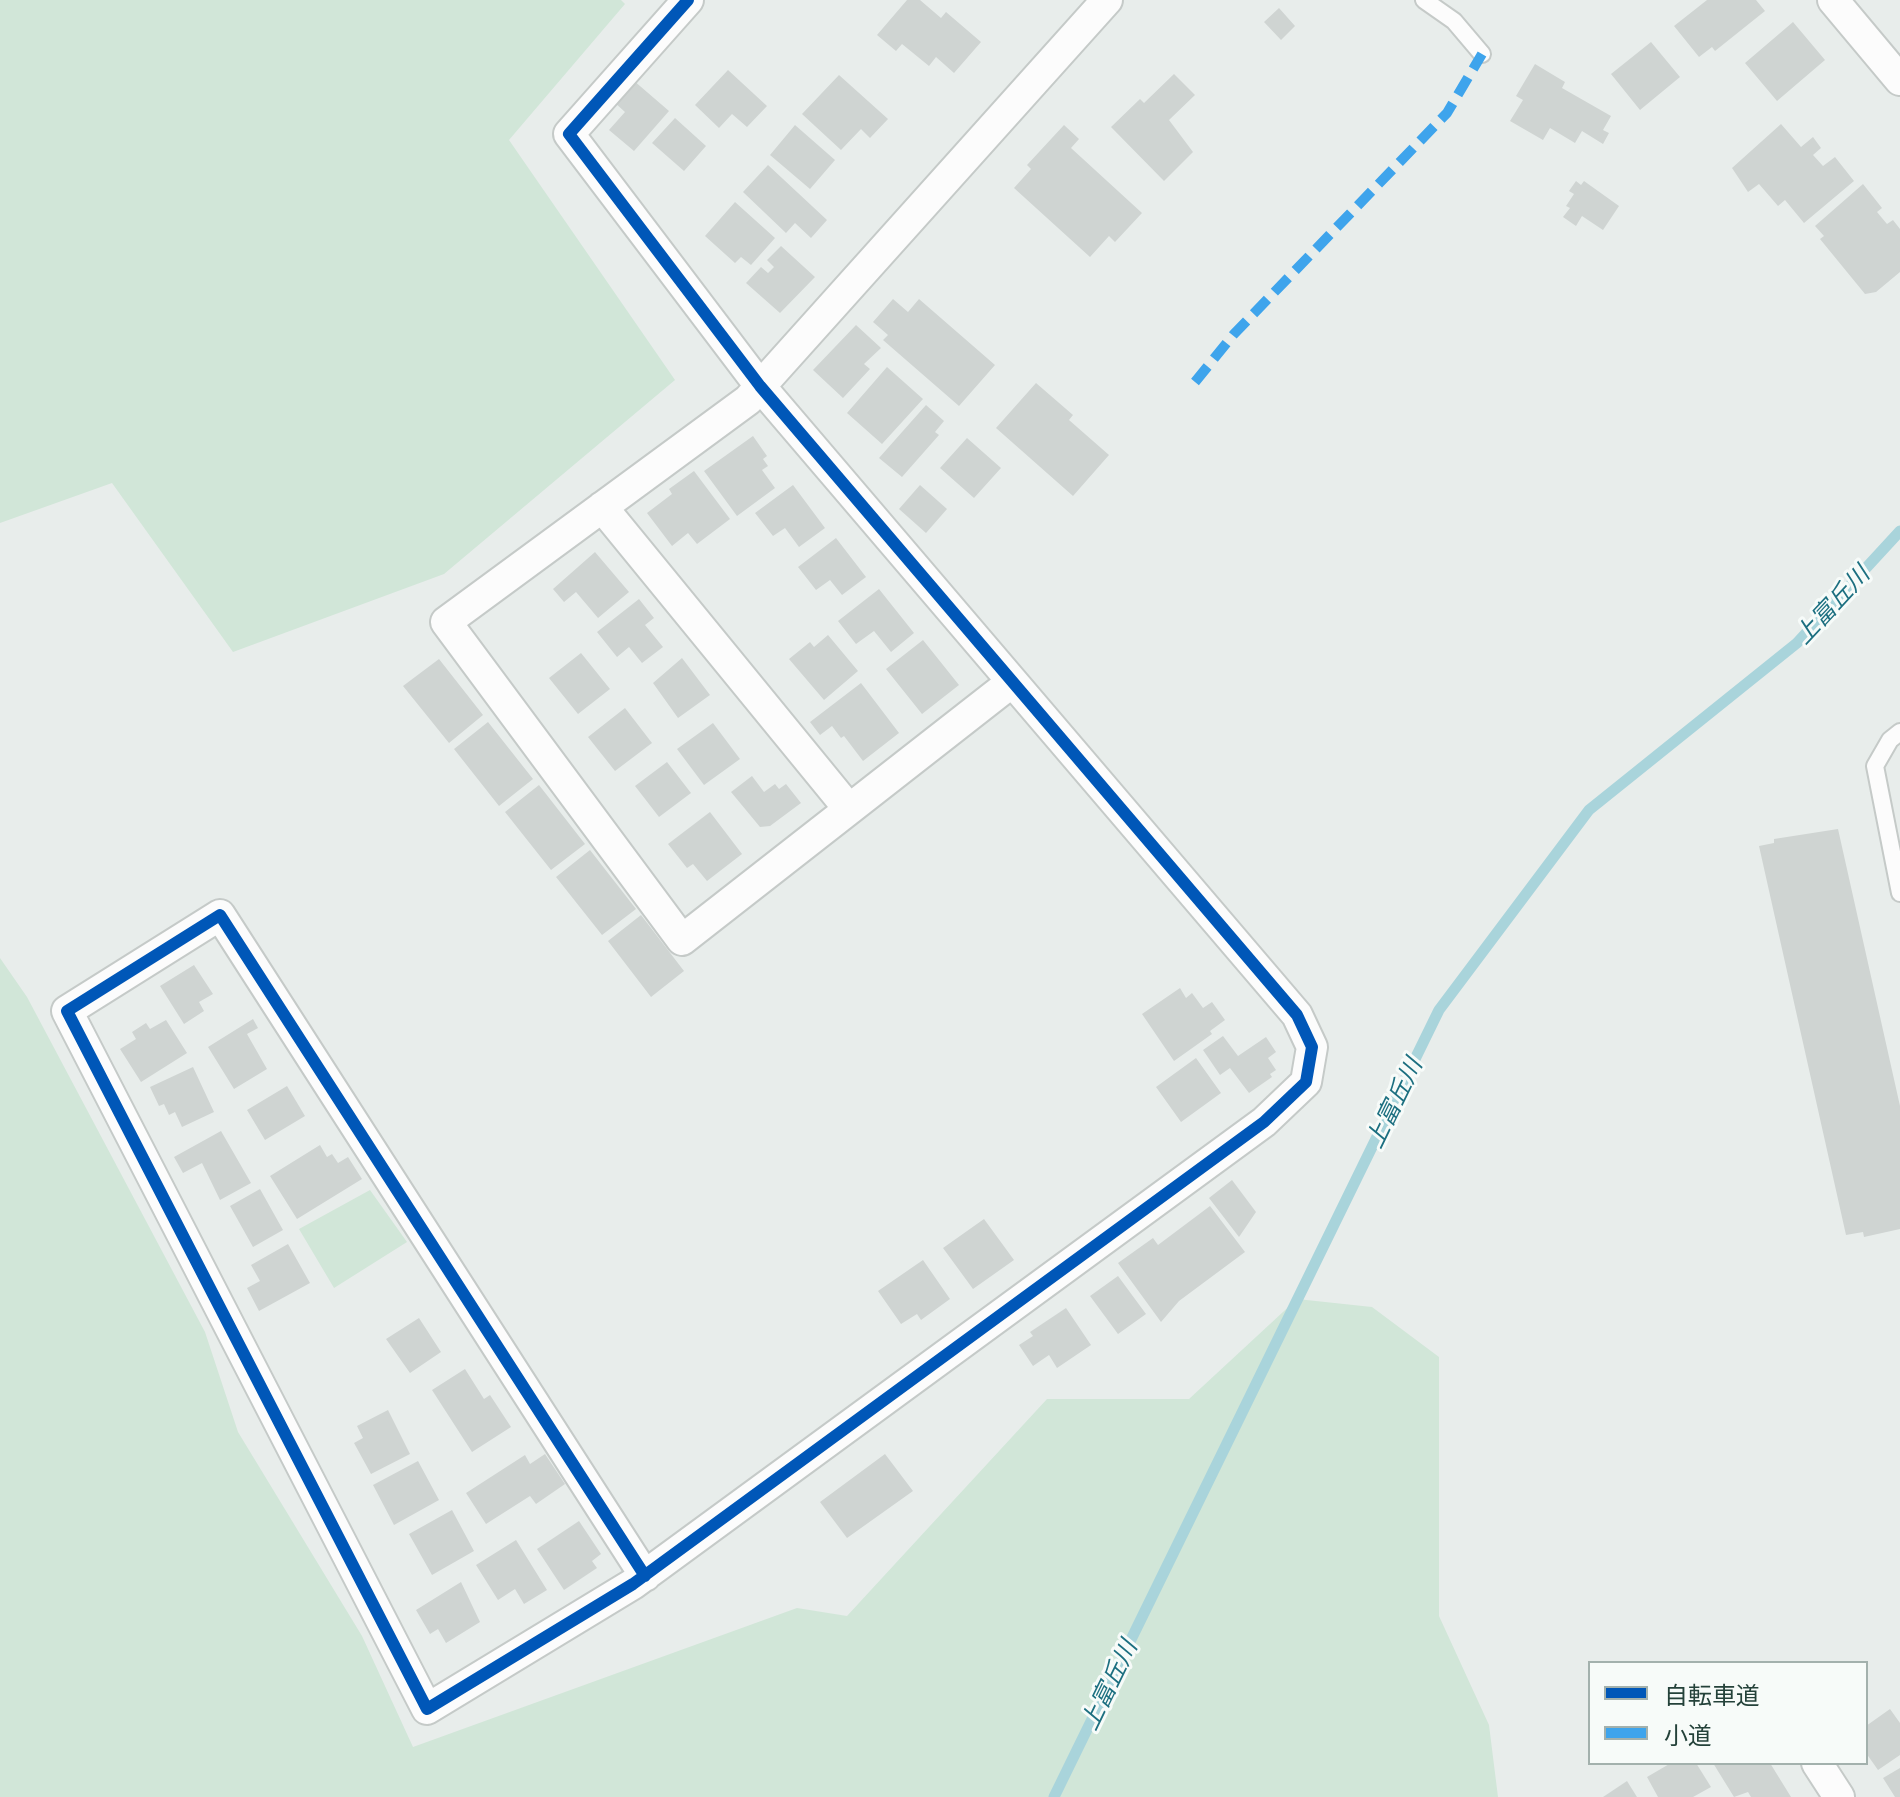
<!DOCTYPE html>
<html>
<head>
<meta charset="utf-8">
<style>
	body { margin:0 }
	#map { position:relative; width:1900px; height:1797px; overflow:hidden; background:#e8edeb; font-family:Commissioner,"Noto Sans JP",sans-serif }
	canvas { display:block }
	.legend { position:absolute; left:1588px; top:1661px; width:280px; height:104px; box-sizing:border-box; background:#f7fbf9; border:2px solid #a3b1ad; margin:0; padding:10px 14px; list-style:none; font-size:24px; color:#24423a }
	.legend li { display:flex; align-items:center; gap:16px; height:40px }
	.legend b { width:40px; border:2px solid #a3b1ad }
</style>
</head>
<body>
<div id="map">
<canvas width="1900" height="1797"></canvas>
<ul class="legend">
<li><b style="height:10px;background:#0057b8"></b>自転車道</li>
<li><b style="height:10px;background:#3ea4ec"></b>小道</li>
</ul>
</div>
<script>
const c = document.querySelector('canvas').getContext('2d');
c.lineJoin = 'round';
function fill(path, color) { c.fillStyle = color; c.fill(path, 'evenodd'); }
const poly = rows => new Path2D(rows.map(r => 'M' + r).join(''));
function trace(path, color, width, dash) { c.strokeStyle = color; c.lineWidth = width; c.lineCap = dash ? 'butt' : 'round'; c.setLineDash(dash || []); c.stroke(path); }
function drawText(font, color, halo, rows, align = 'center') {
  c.font = font + ' Commissioner,"Noto Sans JP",sans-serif'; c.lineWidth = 6; c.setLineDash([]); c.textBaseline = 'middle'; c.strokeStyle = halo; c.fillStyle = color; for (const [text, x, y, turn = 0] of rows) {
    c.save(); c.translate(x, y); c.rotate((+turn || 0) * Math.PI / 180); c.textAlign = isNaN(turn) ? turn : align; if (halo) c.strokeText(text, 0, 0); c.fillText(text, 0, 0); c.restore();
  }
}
const green = poly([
	[0,0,621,0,625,4,509,140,675,380,444,574,233,652,112,483,0,523],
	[0,958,27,997,205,1332,238,1432,362,1636,413,1747,797,1608,847,1616,1047,1399,1189,1399,1297,1299,1372,1307,1439,1357,1439,1616,1489,1725,1498,1797,0,1797],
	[370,1190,407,1242,334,1288,299,1229]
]);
const stream = poly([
	[1054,1797,1439,1010,1589,810,1797,643,1900,531]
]);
const building = poly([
	[907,0,920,0,941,18,946,12,981,42,954,73,936,57,929,66,902,44,896,51,877,35],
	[1707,0,1756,0,1765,11,1715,51,1712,47,1699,57,1674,26],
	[1279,8,1295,26,1281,40,1264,22],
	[1793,22,1825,60,1777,101,1745,63],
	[1651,42,1680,77,1640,110,1611,74],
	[1535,64,1565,82,1562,88,1611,116,1603,130,1609,133,1603,144,1582,131,1575,143,1550,128,1543,140,1510,121,1523,100,1516,96],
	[728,70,767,106,747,127,732,114,719,128,695,105],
	[1174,74,1195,95,1169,120,1193,152,1164,181,1111,127,1140,99,1144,103],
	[839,75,888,119,870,138,861,129,841,150,802,114],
	[633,80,669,111,634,151,609,130,625,112,614,102],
	[675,118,706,146,684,171,652,143],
	[1781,124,1801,147,1813,137,1821,148,1813,155,1823,166,1835,157,1854,181,1804,223,1785,200,1778,206,1759,184,1748,192,1732,168],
	[795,125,835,160,810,189,770,155],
	[1064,125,1079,139,1071,148,1142,213,1115,242,1109,236,1090,257,1014,188,1031,169,1027,165],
	[768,165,827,220,811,238,795,223,786,233,743,192],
	[1576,181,1581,185,1584,181,1619,206,1603,230,1582,216,1576,226,1563,217,1570,208,1566,206,1574,194,1569,191],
	[1863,184,1882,208,1877,212,1887,224,1893,220,1900,229,1900,272,1876,292,1865,294,1820,239,1824,236,1815,226],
	[735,202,775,238,751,265,741,257,735,263,705,236],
	[781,246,815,277,780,313,746,283,761,267,768,273,774,267,767,260],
	[893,299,908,312,919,299,995,365,959,406,883,340,888,335,873,322],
	[856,325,881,348,864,364,870,369,843,398,813,370],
	[887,367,923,399,882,444,847,413],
	[1036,383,1073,415,1069,420,1109,455,1073,496,996,428],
	[926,405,944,421,935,432,939,435,902,477,879,458],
	[753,436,767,456,763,459,768,466,762,470,775,488,737,516,704,471],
	[967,438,1001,468,974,498,940,468],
	[694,471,730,519,697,544,688,533,672,546,647,513,672,494,669,489],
	[793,485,825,528,799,547,785,528,773,536,755,513],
	[920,485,947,509,926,533,899,509],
	[836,538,866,577,842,595,830,580,816,590,798,567],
	[595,552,629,592,598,618,576,592,564,602,553,589],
	[879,589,914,633,891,652,874,631,856,644,838,621],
	[639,599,654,618,645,625,663,647,642,663,629,647,617,657,597,632],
	[828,635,858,671,824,700,789,659,810,642,814,647],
	[923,640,959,685,922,714,886,669],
	[581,653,610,689,578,714,549,678],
	[682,658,710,695,678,718,653,683],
	[439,659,483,715,449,743,403,686],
	[861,683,899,733,863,761,844,736,841,738,832,726,820,735,810,722],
	[625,708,652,743,615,771,588,737],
	[488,722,533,779,499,806,454,749],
	[713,723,740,759,704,785,677,749],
	[667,762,691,793,659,817,635,786],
	[752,776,764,792,775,784,779,789,786,784,801,803,770,826,760,827,731,792],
	[539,785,585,844,551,870,505,812],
	[710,812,742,854,707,881,693,864,687,868,668,844],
	[1838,829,1900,1106,1900,1229,1864,1237,1863,1232,1846,1235,1759,846,1774,843,1774,839],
	[590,850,636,909,602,935,556,877],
	[641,915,684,971,651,997,608,941],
	[194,965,213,994,199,1002,204,1011,184,1024,160,986],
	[1180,988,1186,998,1192,993,1203,1008,1212,1002,1225,1020,1210,1031,1212,1034,1174,1061,1142,1014],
	[253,1019,258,1028,247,1034,267,1069,234,1089,208,1047],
	[166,1020,187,1053,141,1082,120,1049,136,1039,132,1032,146,1023,150,1029],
	[1223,1036,1238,1056,1266,1037,1276,1052,1268,1058,1276,1070,1270,1074,1272,1077,1249,1093,1230,1068,1220,1075,1203,1050],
	[1196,1058,1221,1093,1181,1122,1156,1087],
	[193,1067,214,1112,182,1127,175,1112,169,1115,164,1104,159,1106,150,1087],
	[287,1086,305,1116,265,1140,247,1110],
	[221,1131,251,1183,220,1200,202,1163,183,1173,174,1157],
	[320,1145,327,1157,332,1154,338,1163,348,1157,362,1179,297,1219,270,1176],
	[1232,1180,1256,1212,1239,1237,1209,1198],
	[260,1189,283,1230,253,1247,230,1206],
	[1210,1206,1245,1252,1179,1301,1161,1322,1118,1263,1153,1238,1158,1245],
	[984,1219,1014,1260,973,1289,943,1248],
	[288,1244,310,1283,259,1311,247,1288,260,1281,251,1265],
	[923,1260,950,1299,921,1320,917,1314,901,1324,878,1291],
	[1118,1276,1146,1314,1118,1334,1090,1296],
	[1066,1308,1091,1345,1057,1368,1049,1355,1033,1366,1019,1345,1033,1336,1030,1332],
	[419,1318,441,1352,410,1373,386,1339],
	[465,1369,484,1399,490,1395,511,1427,472,1452,432,1390],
	[388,1410,410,1454,371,1474,354,1443,363,1438,357,1426],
	[545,1454,565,1484,536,1504,530,1496,486,1524,466,1493,525,1455,530,1464],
	[885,1454,913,1491,847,1538,820,1502],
	[418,1461,439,1500,394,1525,373,1485],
	[452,1510,474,1551,432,1575,409,1534],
	[579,1521,601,1554,592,1561,597,1568,564,1590,537,1549],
	[516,1540,547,1590,524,1604,515,1589,498,1600,476,1565],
	[461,1582,480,1622,446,1643,438,1629,430,1634,416,1610],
	[1890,1709,1900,1723,1900,1755,1878,1770,1866,1753,1866,1726],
	[1671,1763,1696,1763,1711,1787,1693,1797,1658,1797,1647,1777],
	[1713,1763,1770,1763,1791,1797,1751,1797,1748,1792,1734,1797],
	[1900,1768,1900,1797,1895,1797,1883,1778],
	[1627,1781,1637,1797,1603,1797]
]);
const service = poly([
	[1424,0,1454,21,1482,54],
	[1900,732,1890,740,1875,766,1900,893]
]);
const minor = poly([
	[1833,0,1900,80],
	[602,507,849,809],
	[1012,682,682,940,446,622,748,400,1107,0],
	[645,1576,220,915,67,1011,427,1709,633,1584,1264,1122,1306,1082,1312,1047,1297,1015,760,386,569,134,688,0],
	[1817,1763,1839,1797]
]);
const quiet = poly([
	[1195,382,1234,334,1447,113,1482,54]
]);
const cycleway = poly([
	[645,1576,220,915,67,1011,427,1709,633,1584,1264,1122,1306,1082,1312,1047,1297,1015,760,386,569,134,688,0]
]);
const waterNames = [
	["上富丘川",1832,605,-47],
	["上富丘川",1394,1103,-64],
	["上富丘川",1109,1685,-64]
];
fill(green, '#d1e6d8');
trace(stream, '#a9d4db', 11);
fill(building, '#cfd4d2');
trace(service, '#c5cac8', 20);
trace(minor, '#c5cac8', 34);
trace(service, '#fcfcfc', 16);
trace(minor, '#fcfcfc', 30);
trace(quiet, '#3ea4ec', 10, [20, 10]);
trace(cycleway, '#0057b8', 12);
drawText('italic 24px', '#1c6f80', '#f7fbf9', waterNames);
</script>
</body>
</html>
